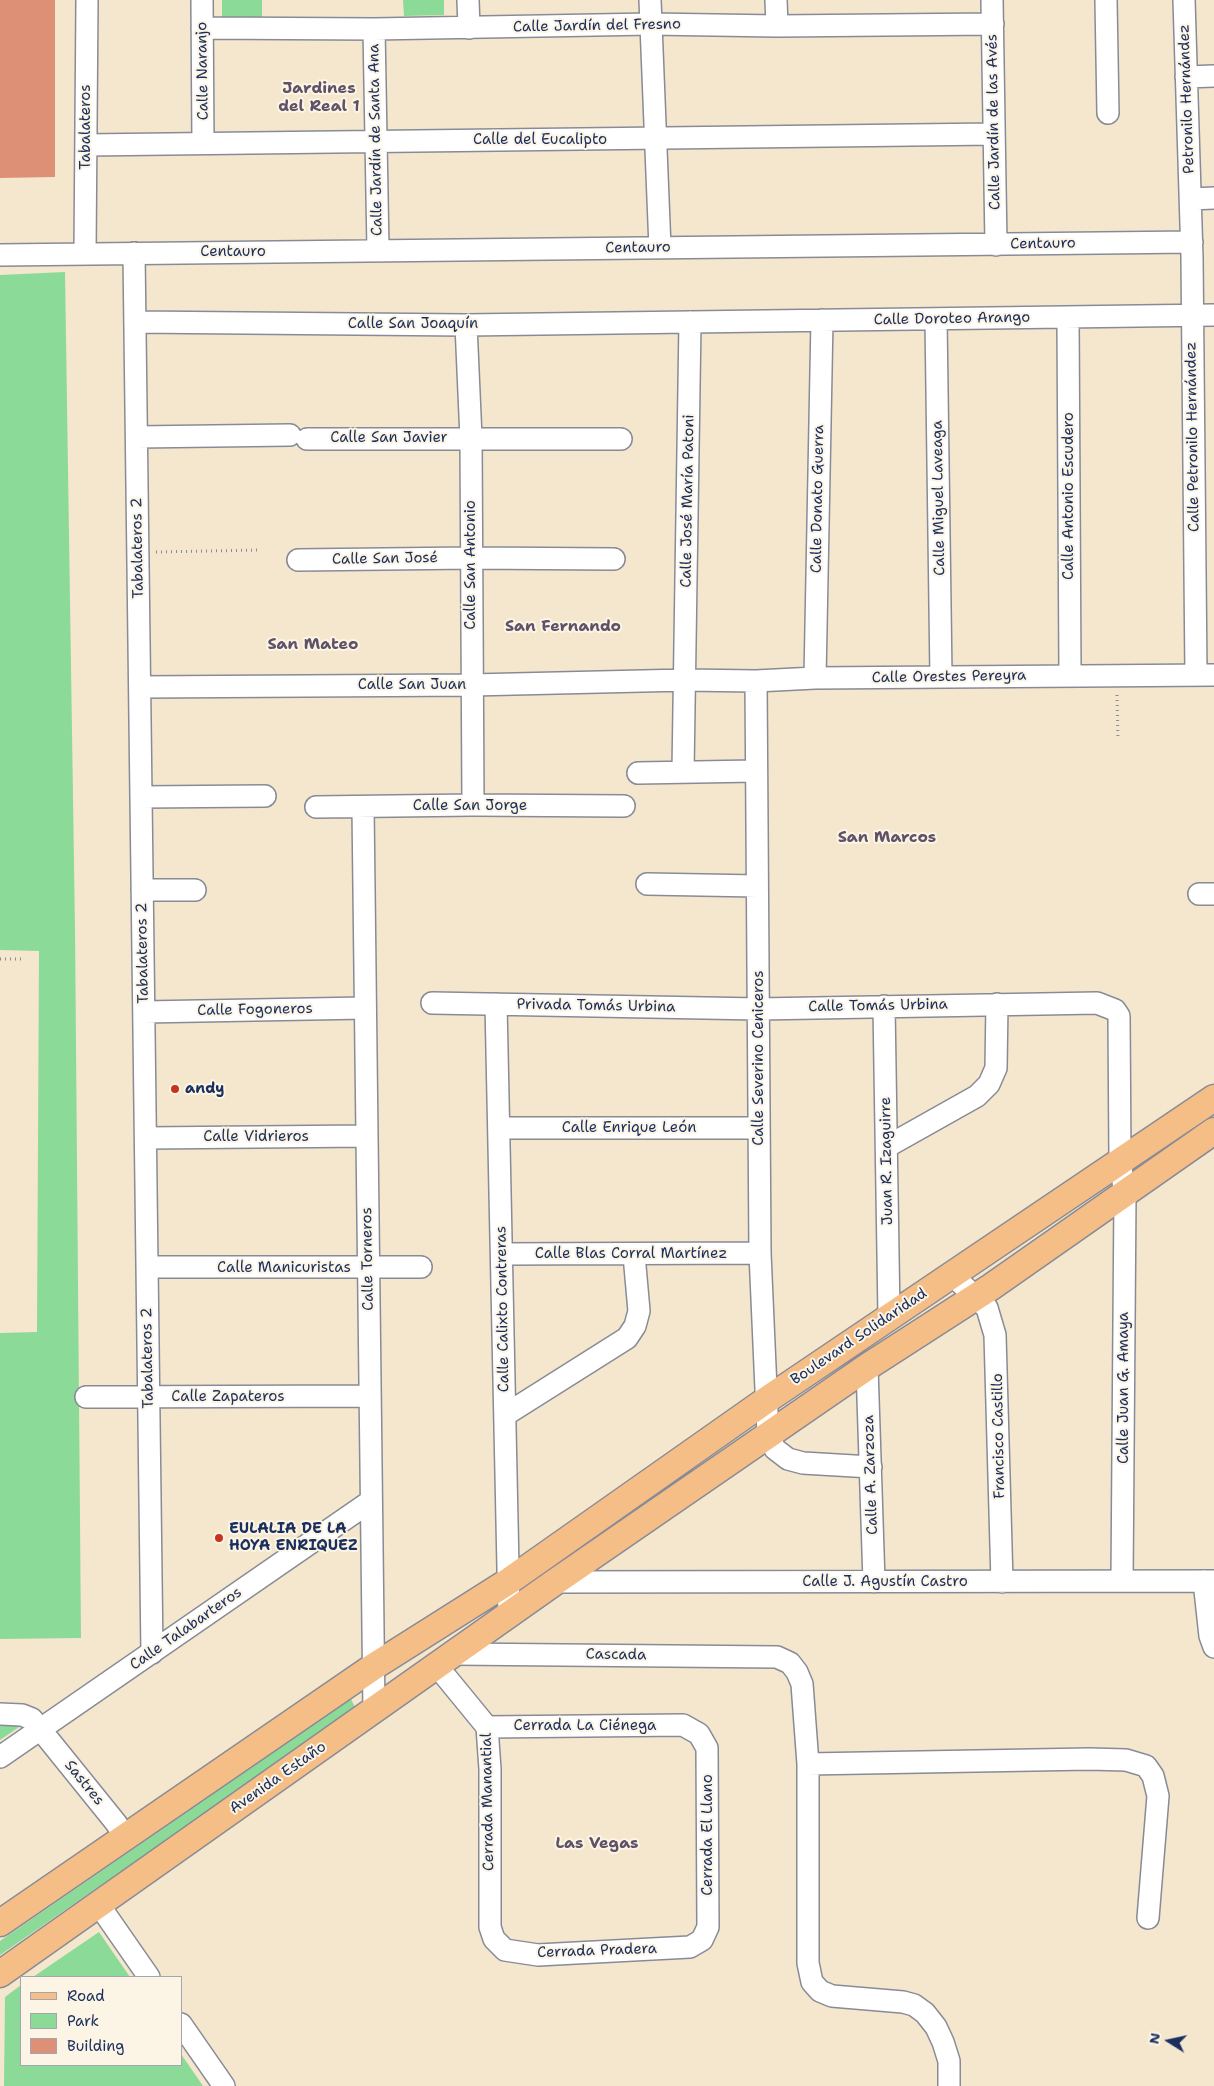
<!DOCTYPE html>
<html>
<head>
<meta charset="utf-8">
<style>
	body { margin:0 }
	#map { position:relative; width:1214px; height:2086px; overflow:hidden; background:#f4e7cd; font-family:"Shantell Sans",sans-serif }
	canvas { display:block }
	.legend { position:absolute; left:20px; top:1976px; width:162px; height:90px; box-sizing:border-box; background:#fcf5e5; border:1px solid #a2a6af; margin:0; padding:6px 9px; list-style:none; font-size:15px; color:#1b2f5e }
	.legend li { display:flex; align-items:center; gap:10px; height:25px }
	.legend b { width:25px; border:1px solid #a2a6af }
	.north { position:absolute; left:1144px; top:2016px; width:50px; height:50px; -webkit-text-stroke:4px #fcf5e5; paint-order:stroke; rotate:280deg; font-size:14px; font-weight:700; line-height:20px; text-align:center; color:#1b2f5e }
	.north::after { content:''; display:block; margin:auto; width:18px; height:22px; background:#1b2f5e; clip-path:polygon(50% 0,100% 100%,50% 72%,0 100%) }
</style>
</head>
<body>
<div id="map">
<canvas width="1214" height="2086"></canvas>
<ul class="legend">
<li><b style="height:6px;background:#f6be87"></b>Road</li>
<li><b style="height:14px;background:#8bda98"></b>Park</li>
<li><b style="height:14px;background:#dd9075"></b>Building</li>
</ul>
<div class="north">N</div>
</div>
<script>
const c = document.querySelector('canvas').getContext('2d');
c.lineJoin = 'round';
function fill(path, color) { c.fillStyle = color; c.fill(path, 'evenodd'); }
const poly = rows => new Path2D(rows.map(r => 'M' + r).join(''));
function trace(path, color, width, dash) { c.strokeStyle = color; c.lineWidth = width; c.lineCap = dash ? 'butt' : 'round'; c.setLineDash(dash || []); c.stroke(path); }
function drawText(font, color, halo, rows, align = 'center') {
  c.font = font + ' "Shantell Sans",sans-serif'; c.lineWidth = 4; c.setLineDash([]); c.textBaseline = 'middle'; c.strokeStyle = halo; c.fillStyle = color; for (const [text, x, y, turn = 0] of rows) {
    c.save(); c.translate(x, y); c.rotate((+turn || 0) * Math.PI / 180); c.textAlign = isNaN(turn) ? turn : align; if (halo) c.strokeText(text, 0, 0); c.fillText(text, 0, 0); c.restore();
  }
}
const green = poly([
	[222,0,262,0,262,17,222,18],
	[403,0,444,0,444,15,404,16],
	[65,272,75,929,81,1638,0,1639,0,1333,37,1332,39,951,0,950,0,275],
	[351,1699,356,1709,0,1955,0,1941],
	[0,1725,22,1725,0,1740],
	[99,1932,130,1977,33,1977],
	[21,1985,21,2065,181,2065,181,2054,203,2086,4,2086,5,1997]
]);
const building = poly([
	[0,0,55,0,55,177,0,178]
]);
const path = poly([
	[156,552,260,550],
	[1117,695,1118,740],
	[0,959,22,959]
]);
const minor = poly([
	[202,0,203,143],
	[468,0,469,28],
	[650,0,660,248],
	[776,0,777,26],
	[992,0,996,245],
	[1106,0,1108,113],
	[1184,0,1192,257,1196,675],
	[202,28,374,29,651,24,777,26,993,24],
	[374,29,378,250],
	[1186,77,1214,76],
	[86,145,994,134],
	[1191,199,1214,198],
	[85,253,87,0],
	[134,253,152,1653],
	[0,255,1192,242],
	[1068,317,1070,675],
	[936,319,941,677],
	[135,322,466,325,1214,315],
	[466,325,471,438,473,805],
	[137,437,290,435],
	[307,439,621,439],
	[298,560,471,558,614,559],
	[815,678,822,320],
	[756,681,760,1253,768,1435,775,1449,788,1459,803,1463,871,1467],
	[140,687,472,685,685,680,756,681,815,678,1214,675],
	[683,771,690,322],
	[638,773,755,771],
	[141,797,265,796],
	[316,807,473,805,624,806],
	[363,807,374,1711],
	[647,884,757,886],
	[142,890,195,890],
	[1199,894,1214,894],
	[432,1003,759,1009,1097,1003,1115,1010,1119,1016,1120,1161,1125,1195,1122,1581],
	[496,1004,509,1615],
	[884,1006,889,1316],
	[144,1012,365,1008],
	[499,1128,759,1128],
	[146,1138,367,1136],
	[888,1146,977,1096,989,1084,996,1068,997,1004],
	[502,1254,760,1253],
	[147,1267,421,1267],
	[951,1274,987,1308,995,1335,1002,1582],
	[867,1367,874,1582],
	[86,1397,370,1396],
	[505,1415,627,1338,635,1326,639,1311,634,1255],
	[1204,1581,1210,1636,1214,1647],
	[555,1582,1214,1581],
	[455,1654,777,1657,790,1663,797,1672,802,1684,808,1764,808,1963,812,1982,820,1991,832,1996,903,2002,914,2005,925,2013,936,2027,943,2042,949,2061,949,2086],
	[437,1666,487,1727,490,1769,490,1927,494,1939,505,1950,538,1955,690,1947,702,1940,708,1927,707,1748,699,1734,683,1725,487,1727],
	[0,1714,22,1715,32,1719,116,1823,126,1838],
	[0,1757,371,1501],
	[808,1764,1089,1759,1126,1760,1146,1766,1153,1776,1158,1796,1148,1918],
	[99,1905,149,1977],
	[181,2024,224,2086]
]);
const major = poly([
	[0,1923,373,1667,509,1581,765,1401,1214,1098],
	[0,1974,555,1582,867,1367,991,1287,1214,1131]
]);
const markers = [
	[175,1089,5,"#c8321e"],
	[219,1538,5,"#c8321e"]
];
const streetNames = [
	["Calle Jardín del Fresno",597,26,-1],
	["Calle Naranjo",203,71,-91],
	["Petronilo Hernández",1187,99,-92],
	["Calle Jardín de las Avés",994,122,-91],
	["Tabalateros",86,127,-90],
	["Calle Jardín de Santa Ana",376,140,-91],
	["Calle del Eucalipto",540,140],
	["Centauro",1043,244,-1],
	["Centauro",638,248,-1],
	["Centauro",233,252],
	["Calle Doroteo Arango",952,319,-1],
	["Calle San Joaquín",413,324],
	["Calle Petronilo Hernández",1193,437,-91],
	["Calle San Javier",389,438],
	["Calle Antonio Escudero",1069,496,-90],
	["Calle Miguel Laveaga",939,498,-91],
	["Calle Donato Guerra",818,499,-89],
	["Calle José María Patoni",688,501,-89],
	["Tabalateros 2",138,548,-91],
	["Calle San José",385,559,-1],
	["Calle San Antonio",471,565,-90],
	["Calle Orestes Pereyra",949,677,-1],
	["Calle San Juan",412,685],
	["Calle San Jorge",470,806],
	["Tabalateros 2",143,953,-91],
	["Privada Tomás Urbina",596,1006,1],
	["Calle Tomás Urbina",878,1006,-1],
	["Calle Fogoneros",255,1010,-1],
	["Calle Severino Ceniceros",759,1058,-90],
	["Calle Enrique León",629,1128],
	["Calle Vidrieros",256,1137],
	["Juan R. Izaguirre",887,1161,-91],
	["Calle Blas Corral Martínez",631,1254],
	["Calle Torneros",368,1259,-91],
	["Calle Manicuristas",284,1268],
	["Calle Calixto Contreras",503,1309,-91],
	["Boulevard Solidaridad",859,1337,-34],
	["Tabalateros 2",148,1358,-91],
	["Calle Juan G. Amaya",1124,1388,-90],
	["Calle Zapateros",228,1397],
	["Francisco Castillo",999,1436,-91],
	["Calle A. Zarzoza",871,1475,-92],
	["Calle J. Agustín Castro",885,1582],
	["Calle Talabarteros",186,1629,-35],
	["Cascada",616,1655,1],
	["Cerrada La Ciénega",585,1726],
	["Avenida Estaño",278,1778,-35],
	["Sastres",84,1783,51],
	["Cerrada Manantial",488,1802,-91],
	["Cerrada El Llano",708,1835,-90],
	["Cerrada Pradera",597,1951,-2]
];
const poiNames = [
	["andy",185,1089],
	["EULALIA DE LA",229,1529],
	["HOYA ENRIQUEZ",229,1546]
];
const neighbourhoodNames = [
	["Jardines",319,89],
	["del Real 1",319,107],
	["San Fernando",563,627],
	["San Mateo",313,645],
	["San Marcos",887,838],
	["Las Vegas",597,1844]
];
fill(green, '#8bda98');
fill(building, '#dd9075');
trace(minor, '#888b96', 24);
trace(major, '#888b96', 29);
trace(path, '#888b96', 3, [1, 4]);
trace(minor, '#fff', 21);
trace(major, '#f6be87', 26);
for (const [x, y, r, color] of markers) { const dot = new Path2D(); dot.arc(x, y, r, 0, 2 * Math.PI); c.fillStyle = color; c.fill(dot); trace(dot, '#fcf5e5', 2); }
drawText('15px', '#1b2f5e', '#fcf5e5', streetNames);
drawText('bold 15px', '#1b2f5e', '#fcf5e5', poiNames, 'left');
drawText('bold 16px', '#5f5166', '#fcf5e5', neighbourhoodNames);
</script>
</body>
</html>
